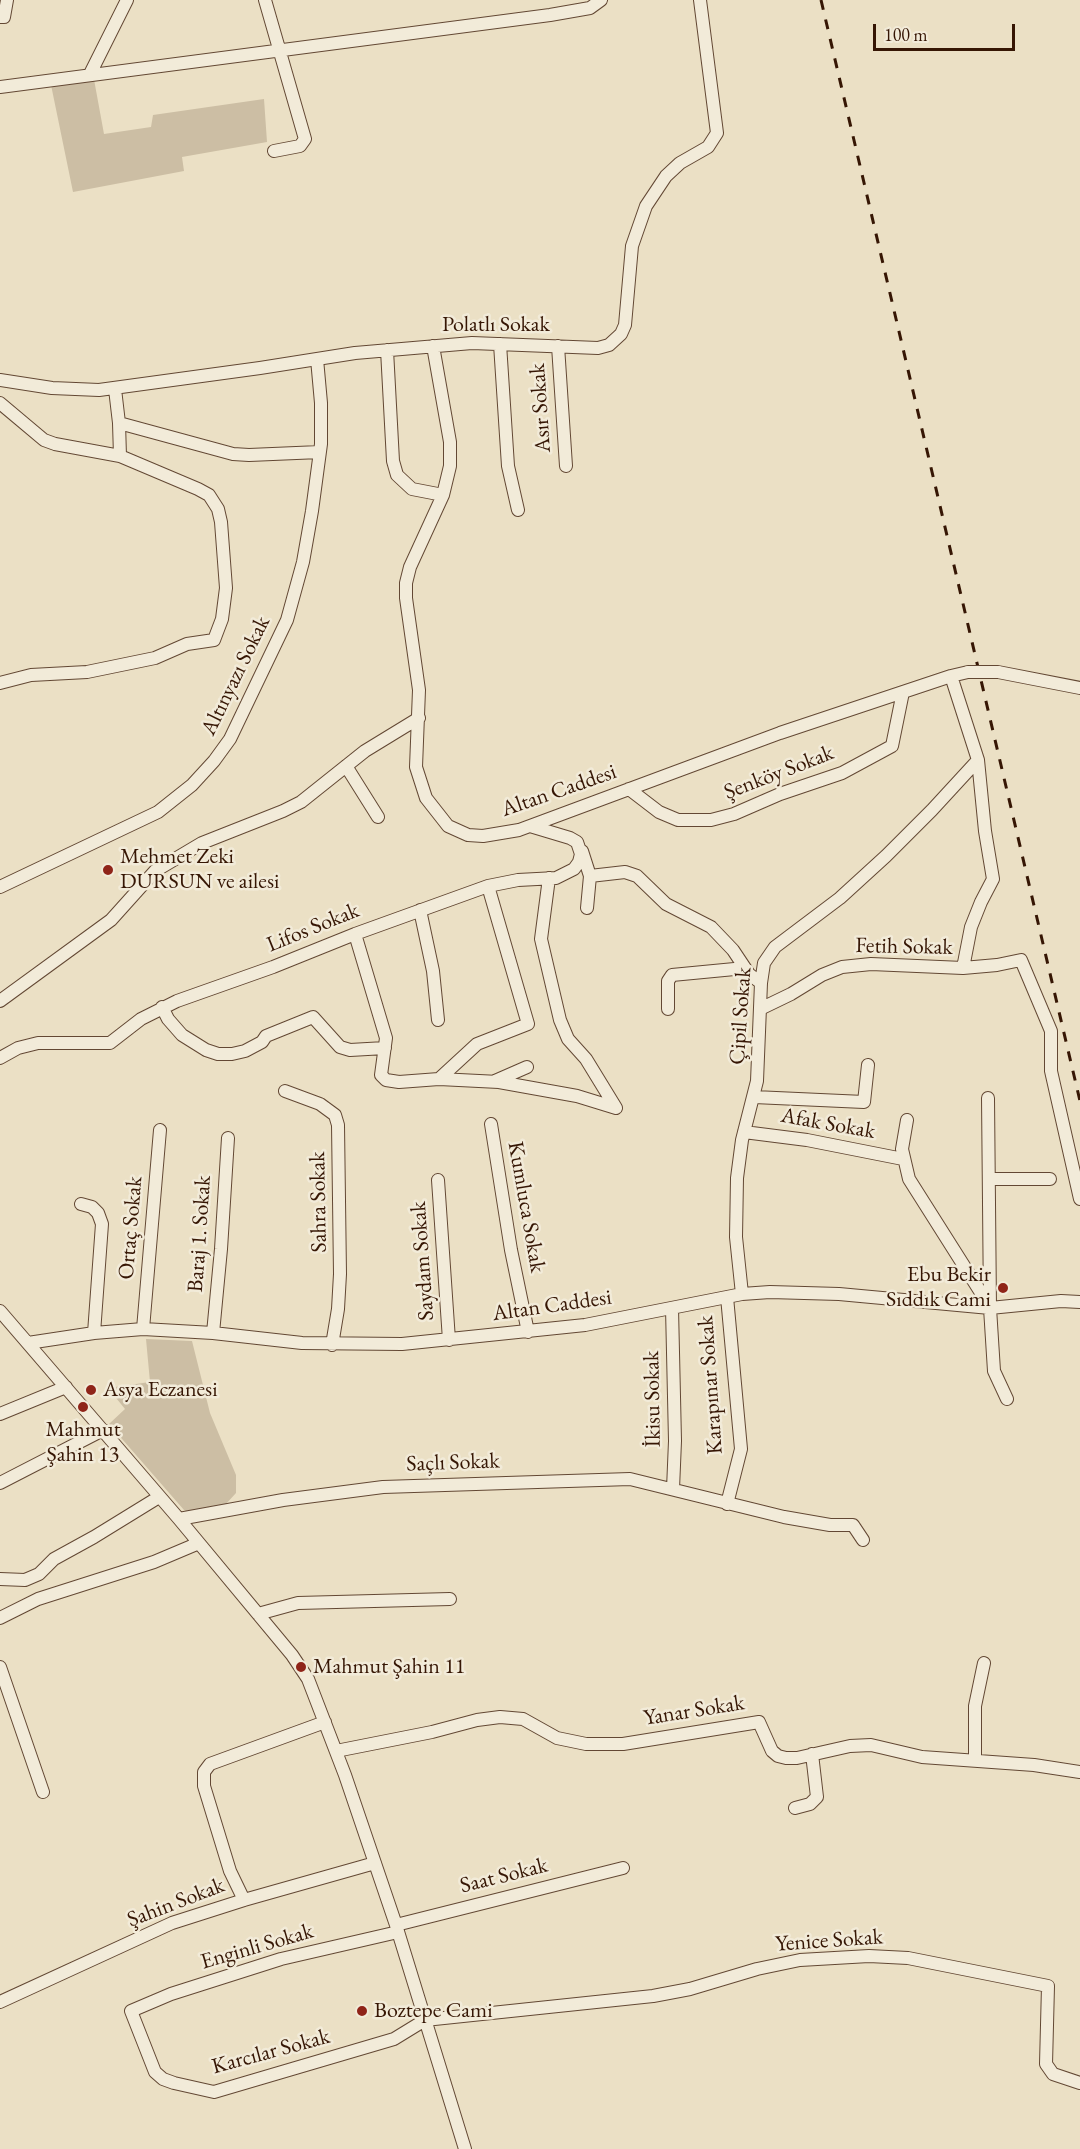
<!DOCTYPE html>
<html>
<head>
<meta charset="utf-8">
<style>
	body { margin:0 }
	#map { position:relative; width:1080px; height:2149px; overflow:hidden; background:#ebe0c5; font-family:"EB Garamond",serif }
	canvas { display:block }
	.scale { position:absolute; left:873px; top:24px; width:142px; height:27px; box-sizing:border-box; border:3px solid #361604; border-top:0; padding-left:8px; font-size:18px; line-height:21px; white-space:nowrap; color:#361604; -webkit-text-stroke:4px #f2ebd9; paint-order:stroke }
</style>
</head>
<body>
<div id="map">
<canvas width="1080" height="2149"></canvas>
<div class="scale">100 m</div>
</div>
<script>
const c = document.querySelector('canvas').getContext('2d');
c.lineJoin = 'round';
function fill(path, color) { c.fillStyle = color; c.fill(path, 'evenodd'); }
const poly = rows => new Path2D(rows.map(r => 'M' + r).join(''));
function trace(path, color, width, dash) { c.strokeStyle = color; c.lineWidth = width; c.lineCap = dash ? 'butt' : 'round'; c.setLineDash(dash || []); c.stroke(path); }
function drawText(font, color, halo, rows, align = 'center') {
  c.font = font + ' "EB Garamond",serif'; c.lineWidth = 5; c.setLineDash([]); c.textBaseline = 'middle'; c.strokeStyle = halo; c.fillStyle = color; for (const [text, x, y, turn = 0] of rows) {
    c.save(); c.translate(x, y); c.rotate((+turn || 0) * Math.PI / 180); c.textAlign = isNaN(turn) ? turn : align; if (halo) c.strokeText(text, 0, 0); c.fillText(text, 0, 0); c.restore();
  }
}
const green = poly([
	[93,74,104,134,151,127,153,115,264,99,267,142,182,157,184,171,73,192,50,80],
	[146,1339,192,1341,210,1413,236,1475,236,1493,225,1505,189,1512,184,1510,109,1424,125,1409,108,1388,150,1382]
]);
const minor = poly([
	[265,0,305,139,300,146,274,151],
	[0,17,4,17,7,0],
	[90,74,127,0],
	[0,87,550,15,590,8,601,0],
	[500,344,508,466,518,510],
	[433,346,450,442,450,466,443,495,410,567,406,583,406,598,419,690,416,767,426,798,448,826,468,835,483,836,519,830,780,733,951,676,968,672],
	[558,346,566,466],
	[387,350,393,461,397,475,412,489,443,495],
	[0,380,52,388,99,390,260,368,355,353,472,343,598,348,609,345,621,334,625,325,632,246,646,206,666,176,680,163,708,147,717,133,700,0],
	[115,389,119,423,120,456],
	[0,403,44,440,55,444,120,456,198,489,209,495,218,509,221,522,226,588,222,619,214,640,187,644,155,658,87,672,31,675,0,683],
	[119,423,233,454,249,455,320,452],
	[998,672,1080,688],
	[951,676,978,760,985,831,993,879,981,902,971,927,963,968],
	[346,766,378,817],
	[629,789,659,812,678,820,711,820,734,814,780,794,842,773,892,746,903,692],
	[582,851,590,876,587,908],
	[590,876,625,872,637,876,666,904,711,927,733,950,749,974,761,983],
	[549,878,541,939,560,1020,568,1039,586,1059,616,1108],
	[0,887,158,812,192,785,214,761,230,739,287,620,303,562,312,511,321,444,321,403,317,359],
	[420,910,433,971,438,1020],
	[355,934,386,1038,381,1075,386,1080,399,1082,439,1079,499,1082,577,1096,616,1108],
	[0,1001,111,920,155,871,202,843,283,811,301,802,365,751,419,718],
	[162,1007,168,1019,182,1035,206,1050,218,1054,232,1054,245,1051,262,1042,266,1036,313,1017,340,1047,350,1050,385,1048],
	[668,1009,668,981,672,975,745,968],
	[760,1009,791,994,822,975,842,967,871,964,963,968,997,965,1021,960,1051,1031,1051,1071,1080,1199],
	[0,1058,18,1048,38,1043,110,1043,141,1019,177,1001,273,967,355,934,488,886,518,880,556,878,574,869,579,862,581,854,577,842,570,838,530,826],
	[439,1079,477,1044,528,1024,488,886],
	[495,1081,527,1067],
	[285,1091,320,1104,335,1115,338,1125,340,1274,338,1309,332,1345],
	[754,1097,864,1102,868,1065],
	[988,1098,990,1308,994,1371,1007,1399],
	[907,1120,902,1149,909,1179,990,1307],
	[491,1124,511,1250,528,1332],
	[744,1132,807,1140,903,1159],
	[989,1179,1050,1179],
	[438,1180,449,1340],
	[81,1204,92,1207,98,1213,102,1224,94,1333],
	[742,1294,736,1237,737,1178,742,1140,757,1081,761,983,764,963,775,947,840,898,886,856,932,810,978,760],
	[727,1297,741,1449,727,1504],
	[672,1308,675,1441,673,1489],
	[0,1311,179,1519,292,1655,308,1679,345,1775,396,1925,465,2149],
	[143,1329,160,1130],
	[213,1333,221,1249,228,1138],
	[28,1343,94,1333,143,1329,213,1333,302,1343,402,1344,585,1325,742,1294,770,1292,839,1294,990,1308,1061,1301,1080,1302],
	[0,1414,66,1387],
	[0,1483,103,1430],
	[179,1519,283,1500,383,1487,630,1479,784,1517,830,1525,853,1525,863,1540],
	[0,1579,25,1580,39,1574,54,1559,94,1537,159,1497],
	[258,1614,298,1603,450,1599],
	[0,1618,38,1599,154,1562,199,1543],
	[0,1667,43,1792],
	[336,1751,432,1732,477,1720,500,1717,523,1719,557,1738,586,1744,623,1744,759,1722,772,1751,778,1756,786,1758,797,1758,850,1746,871,1745,922,1757,1034,1765,1080,1772],
	[975,1759,975,1706,984,1663],
	[795,1808,810,1804,817,1797,812,1754],
	[244,1900,230,1871,204,1786,204,1772,210,1764,325,1722],
	[396,1925,623,1868],
	[398,1932,281,1959,171,1994,131,2011,155,2072,163,2079,174,2083,214,2092,394,2039,425,2020,653,1996,690,1989,757,1969,800,1960,869,1956,908,1958,1048,1986,1046,2064,1053,2074,1080,2083],
	[0,2002,172,1923,244,1900,375,1863]
]);
const rail = poly([
	[821,0,1080,1101]
]);
const minorBridge = poly([
	[968,672,998,672]
]);
const markers = [
	[108,870,6,"#8f2418"],
	[1003,1288,6,"#8f2418"],
	[91,1390,6,"#8f2418"],
	[83,1407,6,"#8f2418"],
	[301,1667,6,"#8f2418"],
	[362,2011,6,"#8f2418"]
];
const streetNames = [
	["Polatlı Sokak",496,325],
	["Asır Sokak",541,408,-94],
	["Altınyazı Sokak",236,676,-64],
	["Şenköy Sokak",779,773,-21],
	["Altan Caddesi",559,791,-19],
	["Lifos Sokak",313,928,-22],
	["Fetih Sokak",904,947,1],
	["Çipil Sokak",741,1016,-86],
	["Afak Sokak",828,1124,10],
	["Sahra Sokak",319,1202,-91],
	["Kumluca Sokak",526,1207,80],
	["Ortaç Sokak",131,1228,-85],
	["Baraj 1. Sokak",200,1234,-86],
	["Saydam Sokak",423,1261,-94],
	["Altan Caddesi",552,1306,-8],
	["Karapınar Sokak",711,1385,-94],
	["İkisu Sokak",653,1399,-91],
	["Saçlı Sokak",453,1463,-2],
	["Yanar Sokak",694,1711,-9],
	["Saat Sokak",504,1876,-14],
	["Şahin Sokak",176,1903,-21],
	["Yenice Sokak",829,1941,-4],
	["Enginli Sokak",257,1947,-16],
	["Karcılar Sokak",271,2052,-15]
];
const poiNames = [
	["Mehmet Zeki",120,857],
	["DURSUN ve ailesi",120,882],
	["Ebu Bekir",991,1275,"right"],
	["Sıddık Cami",991,1300,"right"],
	["Asya Eczanesi",103,1390],
	["Mahmut",83,1430,"center"],
	["Şahin 13",83,1455,"center"],
	["Mahmut Şahin 11",313,1667],
	["Boztepe Cami",374,2011]
];
fill(green, '#ccbea4');
trace(minor, '#634834', 14);
trace(minor, '#f2ebd9', 12);
trace(rail, '#361604', 3, [10, 10]);
trace(minorBridge, '#634834', 14, []);
trace(minorBridge, '#f2ebd9', 12);
for (const [x, y, r, color] of markers) { const dot = new Path2D(); dot.arc(x, y, r, 0, 2 * Math.PI); c.fillStyle = color; c.fill(dot); trace(dot, '#f2ebd9', 2); }
drawText('22px', '#361604', '#f2ebd9', streetNames);
drawText('22px', '#361604', '#f2ebd9', poiNames, 'left');
</script>
</body>
</html>
